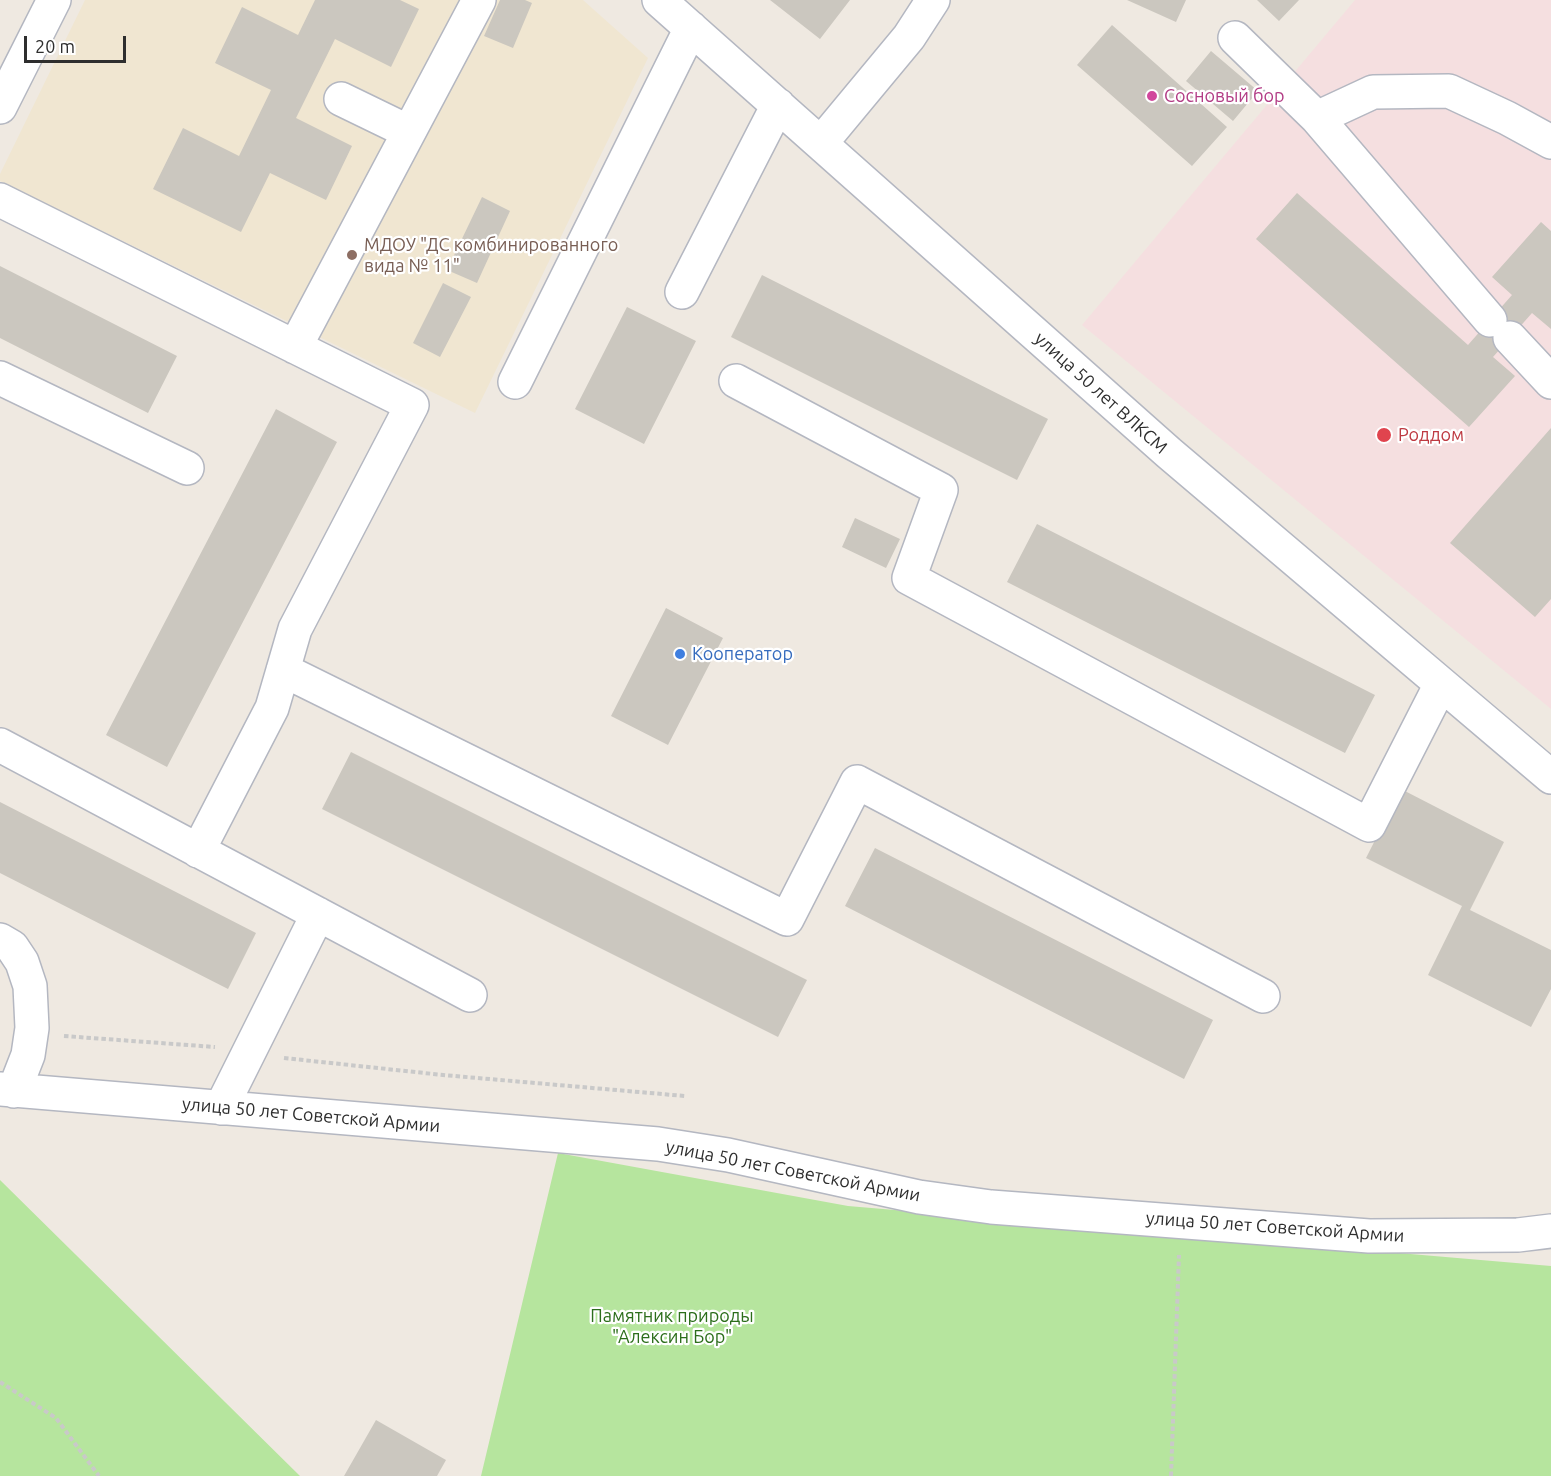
<!DOCTYPE html>
<html>
<head>
<meta charset="utf-8">
<style>
	body { margin:0 }
	#map { position:relative; width:1551px; height:1476px; overflow:hidden; background:#efe9e1; font-family:Ubuntu,sans-serif }
	canvas { display:block }
	.scale { position:absolute; left:24px; top:36px; width:102px; height:27px; box-sizing:border-box; border:3px solid #2e2e2e; border-top:0; padding-left:8px; font-size:18px; line-height:21px; white-space:nowrap; color:#2e2e2e; -webkit-text-stroke:4px #fff; paint-order:stroke }
</style>
</head>
<body>
<div id="map">
<canvas width="1551" height="1476"></canvas>
<div class="scale">20 m</div>
</div>
<script>
const c = document.querySelector('canvas').getContext('2d');
c.lineJoin = 'round';
function fill(path, color) { c.fillStyle = color; c.fill(path, 'evenodd'); }
const poly = rows => new Path2D(rows.map(r => 'M' + r).join(''));
function trace(path, color, width, dash) { c.strokeStyle = color; c.lineWidth = width; c.lineCap = dash ? 'butt' : 'round'; c.setLineDash(dash || []); c.stroke(path); }
function drawText(font, color, halo, rows, align = 'center') {
  c.font = font + ' Ubuntu,sans-serif'; c.lineWidth = 4.5; c.setLineDash([]); c.textBaseline = 'middle'; c.strokeStyle = halo; c.fillStyle = color; for (const [text, x, y, turn = 0] of rows) {
    c.save(); c.translate(x, y); c.rotate((+turn || 0) * Math.PI / 180); c.textAlign = isNaN(turn) ? turn : align; if (halo) c.strokeText(text, 0, 0); c.fillText(text, 0, 0); c.restore();
  }
}
const education = poly([
	[85,0,583,0,648,58,475,413,0,181,0,174]
]);
const medical = poly([
	[1355,0,1551,0,1551,709,1082,325]
]);
const green = poly([
	[558,1153,848,1206,1551,1266,1551,1476,481,1476],
	[0,1180,300,1476,0,1476]
]);
const building = poly([
	[315,0,400,0,419,9,391,67,335,39,296,118,352,146,326,200,270,173,241,232,153,189,183,128,239,156,271,90,215,63,242,7,298,35],
	[500,0,525,0,532,3,513,48,484,36],
	[770,0,850,0,820,39],
	[1127,0,1186,0,1176,22],
	[1257,0,1299,0,1279,21],
	[1112,25,1227,127,1192,166,1077,65],
	[1211,51,1258,91,1233,121,1186,81],
	[1297,193,1468,345,1512,295,1492,277,1541,222,1551,231,1551,329,1532,313,1493,357,1515,376,1469,427,1256,239],
	[482,197,510,211,477,283,447,270],
	[0,266,177,356,148,413,0,338],
	[762,275,1048,419,1017,480,731,337],
	[443,283,471,297,440,357,413,343],
	[627,307,696,341,644,444,575,409],
	[276,409,337,442,167,767,106,735],
	[1551,428,1551,599,1535,617,1450,543],
	[855,518,900,539,886,568,842,547],
	[1037,524,1375,695,1345,753,1007,582],
	[666,608,723,638,668,745,611,716],
	[351,752,807,980,778,1037,322,809],
	[1401,789,1504,842,1470,910,1551,950,1551,989,1531,1027,1428,975,1462,906,1366,858],
	[0,802,256,933,228,989,0,873],
	[875,848,1213,1020,1184,1079,845,906],
	[376,1420,446,1460,437,1476,344,1476]
]);
const path = poly([
	[64,1036,215,1047],
	[284,1058,443,1075,685,1096],
	[0,1382,56,1418,99,1476],
	[1171,1476,1179,1255]
]);
const minor = poly([
	[659,0,1169,453,1551,777],
	[1235,38,1317,118,1490,320],
	[341,99,409,132],
	[0,107,54,0],
	[1317,118,1373,92,1449,91,1507,118,1551,142],
	[821,143,909,37,933,0],
	[0,200,412,405,295,629,272,708,198,851],
	[682,292,778,105],
	[1510,338,1551,382],
	[295,347,479,0],
	[0,378,187,468],
	[736,381,941,490,909,578,1369,825,1441,684],
	[515,382,691,28],
	[283,670,787,919,857,782,1263,996],
	[0,745,470,995],
	[0,940,12,947,22,962,30,986,32,1028,28,1055,14,1091],
	[0,1089,658,1144,728,1155,919,1197,991,1207,1369,1236,1518,1235,1551,1231],
	[221,1108,318,914]
]);
const markers = [
	[1152,96,6,"#d1479c"],
	[352,255,6,"#8d6e63"],
	[1384,435,8,"#e0444e"],
	[680,654,6,"#3f7fe0"]
];
const hotelNames = [
	["Сосновый бор",1164,96]
];
const educationNames = [
	["МДОУ \"ДС комбинированного",364,245],
	["вида № 11\"",364,266]
];
const streetNames = [
	["улица 50 лет ВЛКСМ",1101,393,42],
	["улица 50 лет Советской Армии",311,1115,5],
	["улица 50 лет Советской Армии",793,1171,11],
	["улица 50 лет Советской Армии",1275,1227,4]
];
const healthNames = [
	["Роддом",1398,435]
];
const shopNames = [
	["Кооператор",692,654]
];
const parkNames = [
	["Памятник природы",672,1316],
	["\"Алексин Бор\"",672,1337]
];
fill(education, '#f0e6d1');
fill(medical, '#f5dfe0');
fill(green, '#b6e59e');
fill(building, '#cbc7bf');
trace(minor, '#b4b7c1', 36);
trace(path, '#c9c9c9', 4, [4.5, 3]);
trace(minor, '#fff', 33);
for (const [x, y, r, color] of markers) { const dot = new Path2D(); dot.arc(x, y, r, 0, 2 * Math.PI); c.fillStyle = color; c.fill(dot); trace(dot, '#fff', 2); }
drawText('18px', '#b23c85', '#fff', hotelNames, 'left');
drawText('18px', '#785e54', '#fff', educationNames, 'left');
drawText('18px', '#2e2e2e', '#fff', streetNames);
drawText('18px', '#be3a42', '#fff', healthNames, 'left');
drawText('18px', '#366cbe', '#fff', shopNames, 'left');
drawText('18px', '#2c6e1b', '#fff', parkNames);
</script>
</body>
</html>
